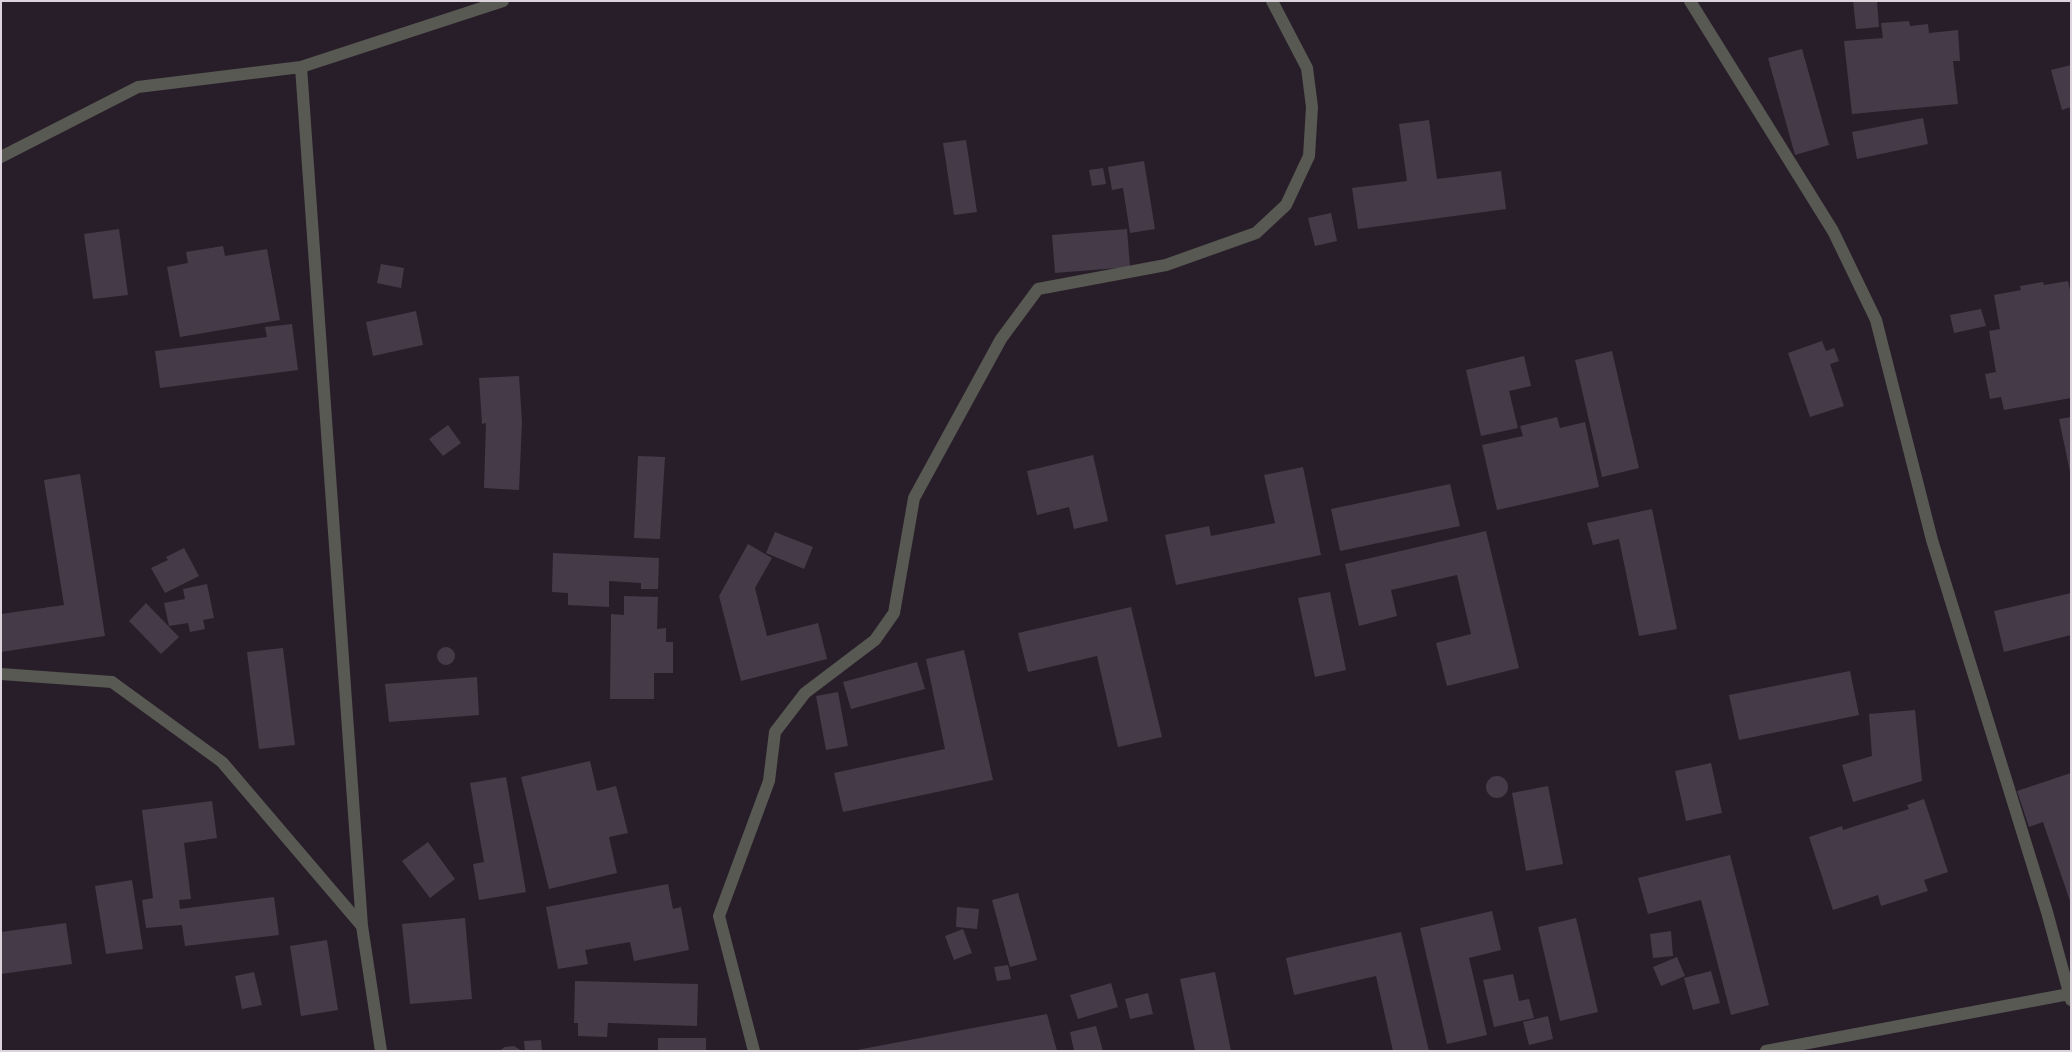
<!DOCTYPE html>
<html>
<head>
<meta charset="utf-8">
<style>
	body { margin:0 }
	#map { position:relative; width:2072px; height:1052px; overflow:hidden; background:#281e2a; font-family:"Open Sans",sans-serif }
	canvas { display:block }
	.frame { position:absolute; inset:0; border:2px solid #dbd4dc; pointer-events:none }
</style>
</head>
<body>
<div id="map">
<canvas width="2072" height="1052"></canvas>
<div class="frame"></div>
</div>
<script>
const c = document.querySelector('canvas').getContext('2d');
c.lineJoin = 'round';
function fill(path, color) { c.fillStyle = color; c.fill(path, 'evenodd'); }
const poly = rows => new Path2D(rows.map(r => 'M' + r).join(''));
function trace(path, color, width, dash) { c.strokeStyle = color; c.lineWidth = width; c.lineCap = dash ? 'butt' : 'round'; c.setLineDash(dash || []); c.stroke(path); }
const building = poly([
	[1853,1,1877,1,1879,27,1856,29],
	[1909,21,1910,26,1928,24,1929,33,1958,30,1960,61,1953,61,1958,104,1852,114,1844,41,1883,38,1881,23],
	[1802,49,1829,145,1795,155,1768,58],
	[2071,65,2071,107,2062,110,2051,70],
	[1923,118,1928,144,1857,159,1852,132],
	[1429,120,1437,179,1501,171,1506,209,1358,229,1352,188,1407,181,1399,124],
	[966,140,977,212,954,215,943,143],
	[1144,161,1155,229,1130,233,1123,188,1112,190,1108,167],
	[1103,168,1106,184,1092,186,1089,170],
	[1331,213,1337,241,1315,246,1308,218],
	[119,229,128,295,93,299,84,234],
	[1127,229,1130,267,1055,273,1052,235],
	[223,246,225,256,267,249,280,320,180,337,167,267,188,263,186,252],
	[381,264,404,268,401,288,377,283],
	[2068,281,2071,295,2071,398,2004,410,2001,397,1990,399,1985,374,1996,372,1989,331,2000,329,1994,295,2021,290,2020,286,2043,282,2044,285],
	[1981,309,1986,326,1954,333,1950,315],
	[416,311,423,345,373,356,366,322],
	[292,324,298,370,160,388,155,351,267,337,265,327],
	[1822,341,1826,351,1834,348,1839,361,1830,364,1844,406,1810,417,1788,353],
	[1612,351,1639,468,1602,477,1575,360],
	[1524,356,1531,386,1509,391,1518,428,1481,436,1466,370],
	[519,376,522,422,519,490,484,488,486,423,482,424,479,378],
	[1557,417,1560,428,1585,422,1599,487,1497,510,1482,445,1523,436,1520,426],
	[2071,417,2071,472,2070,472,2059,419],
	[448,425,461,443,443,456,429,439],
	[1093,455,1108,521,1074,529,1069,507,1037,515,1027,471],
	[638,456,665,457,660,539,634,538],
	[1303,467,1321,555,1176,585,1165,535,1209,526,1211,536,1275,523,1264,475],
	[80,474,105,636,1,652,1,614,64,605,44,480],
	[1450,484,1460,526,1340,551,1331,509],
	[1652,509,1677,629,1639,636,1619,539,1593,545,1587,523],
	[1486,531,1519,668,1447,686,1436,643,1471,634,1457,575,1391,590,1397,616,1359,626,1345,564],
	[775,532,813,547,804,569,766,553],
	[748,544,772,558,755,588,767,636,818,623,827,659,741,681,719,596],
	[184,548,199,576,165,593,151,568,168,560,166,557],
	[553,553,659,558,658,589,641,589,641,583,609,581,609,607,568,605,568,593,552,592],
	[207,584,214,618,203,620,205,629,190,632,188,623,169,626,164,603,185,599,183,589],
	[1330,592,1346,670,1315,677,1298,598],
	[2071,593,2071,635,2004,652,1994,611],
	[624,596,658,597,657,629,666,628,666,642,673,642,673,673,654,673,654,699,610,699,611,614,624,615],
	[146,603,179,637,161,654,129,621],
	[1131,607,1162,737,1118,747,1097,656,1028,672,1018,633],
	'437 656a9 9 0 1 1 18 0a9 9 0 1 1-18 0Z',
	[283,648,295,745,259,749,247,652],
	[964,650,993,780,843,812,834,773,945,749,926,659],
	[917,662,925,689,851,709,843,682],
	[1850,671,1859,715,1739,740,1729,695],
	[477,677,479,715,389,722,385,684],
	[838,692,848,746,826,750,816,696],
	[1915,710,1922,781,1853,802,1842,765,1872,756,1869,714],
	[590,761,597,791,616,786,628,833,609,837,617,873,549,889,521,777],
	[1711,763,1722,813,1686,821,1675,771],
	[2071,773,2071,901,2070,901,2043,822,2029,827,2017,791],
	'1486 787a11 11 0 1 1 22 0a11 11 0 1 1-22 0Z',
	[506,777,526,892,479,900,473,864,484,862,470,783],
	[1548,786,1563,864,1526,871,1512,793],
	[1924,799,1948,872,1924,880,1928,891,1881,906,1878,895,1833,910,1809,837,1842,826,1843,830,1909,809,1907,805],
	[212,801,217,838,184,843,191,899,179,900,180,909,274,897,279,935,185,946,182,925,146,928,142,900,153,898,142,810],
	[428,842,455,879,430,898,402,861],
	[1730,855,1769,1005,1731,1015,1701,900,1648,914,1638,878],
	[132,880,143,949,106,954,95,886],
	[668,884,673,909,681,907,689,950,634,961,630,942,585,950,588,964,558,969,546,907],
	[1018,893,1037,960,1010,967,992,900],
	[957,907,979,909,977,929,956,927],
	[1492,911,1501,950,1469,958,1487,1035,1447,1044,1420,928],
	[465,918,472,999,410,1004,402,924],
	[1576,918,1598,1012,1560,1021,1538,927],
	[66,923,72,964,1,974,1,932],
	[963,929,972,953,954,960,945,936],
	[1671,931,1673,956,1653,958,1650,934],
	[1401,932,1429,1051,1393,1051,1376,976,1294,995,1286,958],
	[327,940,338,1010,301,1016,290,946],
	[1677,957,1685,976,1661,986,1653,967],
	[1008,965,1011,979,997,981,994,967],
	[1711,971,1720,1003,1693,1010,1684,978],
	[254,972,262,1005,242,1009,235,976],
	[1215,972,1231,1051,1195,1051,1180,979],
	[1513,974,1519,1001,1529,999,1534,1018,1494,1027,1483,980],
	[575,981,698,984,697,1026,608,1023,607,1037,578,1036,578,1023,574,1023],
	[1111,983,1118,1007,1078,1019,1070,995],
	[1148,993,1153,1014,1130,1019,1125,999],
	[1047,1014,1057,1051,857,1051,857,1050],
	[1548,1016,1553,1039,1529,1045,1523,1022],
	[1096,1026,1103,1051,1074,1051,1070,1032],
	[658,1038,706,1038,706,1051,658,1051],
	[541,1040,542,1051,525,1051,524,1041],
	[514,1046,522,1051,499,1051,505,1047]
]);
const street = poly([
	[1690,1,1833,231,1876,320,1932,540,2047,912,2071,1000],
	[301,67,362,926,381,1051],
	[1,157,138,87,301,67,503,1],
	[1,674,112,682,222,762,362,926],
	[754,1051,719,916,769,781,775,732,805,693,875,640,894,613,914,498,1001,339,1038,289,1166,265,1256,233,1286,205,1309,156,1312,107,1307,68,1272,1],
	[1766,1051,2069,994]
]);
fill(building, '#453a48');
trace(street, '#585952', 12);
</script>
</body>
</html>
